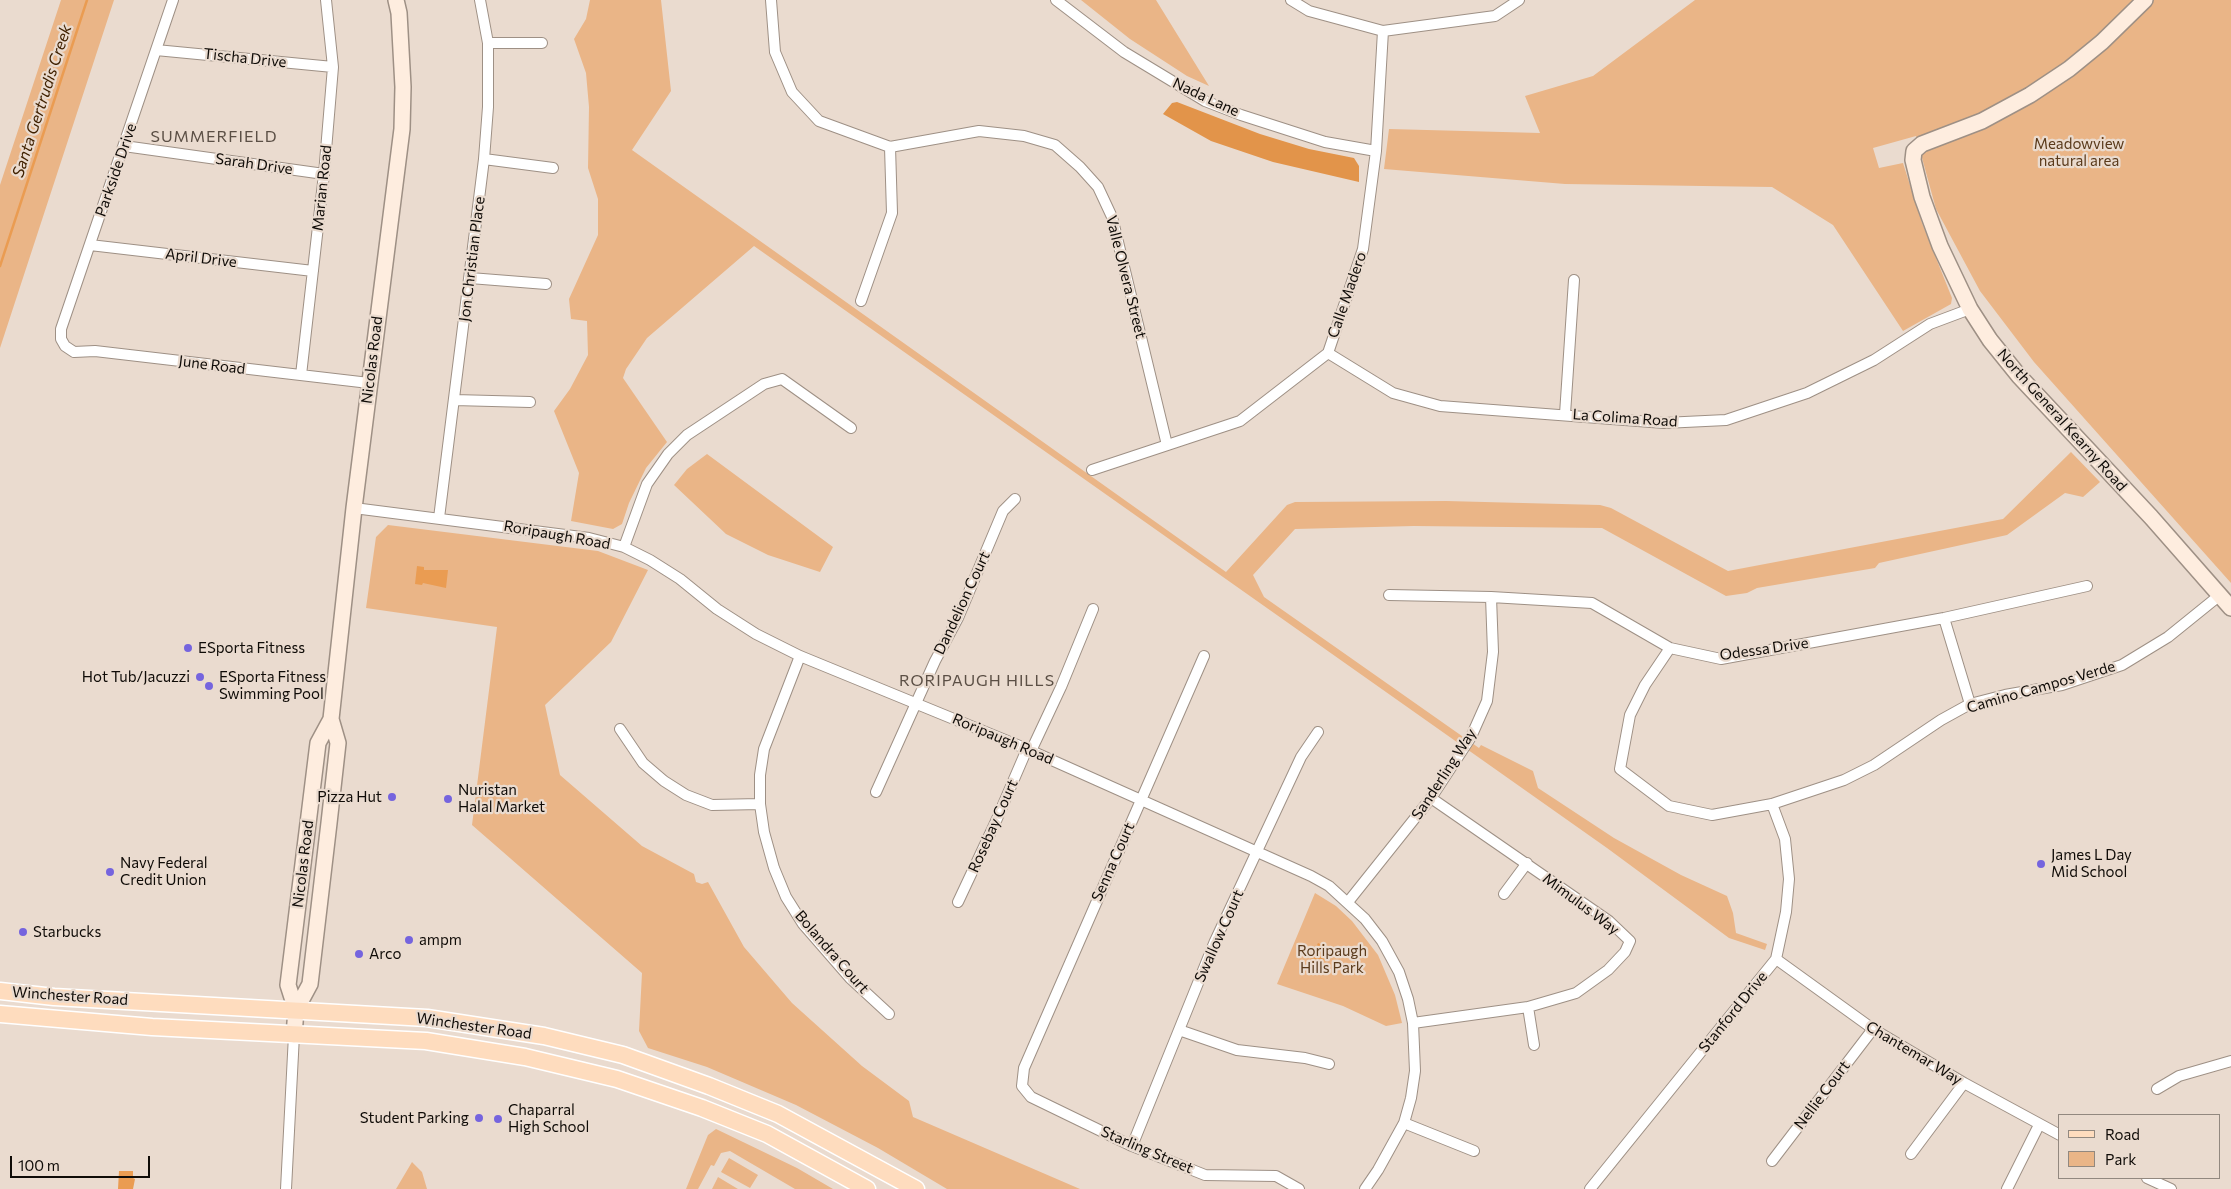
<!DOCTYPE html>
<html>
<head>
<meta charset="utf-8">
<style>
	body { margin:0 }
	#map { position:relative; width:2231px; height:1189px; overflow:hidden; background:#eadbcf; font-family:Commissioner,sans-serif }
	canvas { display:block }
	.legend { position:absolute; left:2058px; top:1114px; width:162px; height:65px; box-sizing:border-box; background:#eadbcf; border:1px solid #92887f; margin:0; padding:6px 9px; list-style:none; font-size:15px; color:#0f0b07 }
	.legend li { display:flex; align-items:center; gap:10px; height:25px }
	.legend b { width:25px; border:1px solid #92887f }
	.scale { position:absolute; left:10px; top:1156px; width:140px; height:22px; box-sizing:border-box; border:2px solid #0f0b07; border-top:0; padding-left:6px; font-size:15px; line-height:18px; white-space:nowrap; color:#0f0b07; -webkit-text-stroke:4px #eadbcf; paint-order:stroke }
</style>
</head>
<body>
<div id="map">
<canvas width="2231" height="1189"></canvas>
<ul class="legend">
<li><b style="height:6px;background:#fedcbe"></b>Road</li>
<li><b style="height:14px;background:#eab587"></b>Park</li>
</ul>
<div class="scale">100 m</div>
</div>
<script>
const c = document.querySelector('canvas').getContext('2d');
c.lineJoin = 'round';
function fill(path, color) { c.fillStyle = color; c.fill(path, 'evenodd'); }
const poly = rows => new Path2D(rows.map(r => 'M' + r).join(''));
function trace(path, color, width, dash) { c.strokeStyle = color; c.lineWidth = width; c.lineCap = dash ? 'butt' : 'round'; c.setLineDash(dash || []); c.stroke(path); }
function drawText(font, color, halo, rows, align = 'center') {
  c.font = font + ' Commissioner,sans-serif'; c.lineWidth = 4.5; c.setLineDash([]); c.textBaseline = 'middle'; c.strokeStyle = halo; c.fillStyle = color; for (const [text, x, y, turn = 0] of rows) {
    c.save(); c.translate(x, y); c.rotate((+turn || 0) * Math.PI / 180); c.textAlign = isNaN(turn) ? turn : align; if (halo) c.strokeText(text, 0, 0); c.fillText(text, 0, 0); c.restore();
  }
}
const green = poly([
	[61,0,114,0,0,348,0,185],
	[590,0,661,0,671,91,632,150,1226,572,1287,505,1295,502,1446,501,1600,505,1611,508,1728,571,2003,519,2071,452,2100,482,2083,497,2065,493,2007,535,1879,563,1875,568,1757,588,1747,593,1726,596,1602,528,1414,526,1295,529,1253,575,1264,597,1479,748,1481,745,1533,771,1538,788,1614,838,1681,875,1727,896,1733,913,1736,933,1767,944,1765,950,1729,938,1607,848,754,246,647,338,626,369,623,378,667,442,646,468,629,503,622,524,613,529,571,521,579,473,554,411,570,389,588,355,587,321,571,319,569,299,598,235,598,199,588,168,589,107,586,73,574,39,586,19],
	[1081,0,1156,0,1209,86,1187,76,1130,39],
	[1695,0,2231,0,2231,583,2034,362,1980,291,1936,209,1916,136,1873,148,1879,168,1903,163,1922,223,1952,298,1951,304,1903,331,1833,225,1772,187,1565,184,1384,169,1389,129,1540,133,1525,96,1593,76],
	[707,454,833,547,820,572,768,555,726,534,674,485,687,469],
	[388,525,598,551,648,570,611,642,545,705,560,775,642,846,694,874,696,882,702,884,708,882,744,947,792,1003,862,1066,909,1101,913,1117,1080,1189,947,1189,878,1148,796,1105,707,1067,648,1048,639,1031,642,973,472,825,497,627,366,608,376,537],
	[1315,893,1336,906,1352,921,1378,955,1395,995,1402,1023,1386,1026,1343,1006,1277,984],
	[716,1129,797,1168,833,1189,795,1189,730,1151,721,1153,714,1166,711,1165,698,1189,686,1189,708,1135],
	[729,1158,758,1175,750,1188,721,1172],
	[412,1162,422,1172,427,1189,396,1189],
	[718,1177,738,1189,712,1189]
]);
const forest = poly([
	[1177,102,1260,134,1309,149,1354,158,1359,166,1359,182,1273,162,1211,141,1163,114,1172,103]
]);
const water = poly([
	[417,566,424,567,424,570,448,570,446,588,423,583,422,585,415,584],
	[1318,943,1329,948,1323,965,1310,959],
	[119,1171,133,1171,133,1178,135,1179,133,1189,118,1189]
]);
const stream = poly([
	[0,266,87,0]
]);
const street = poly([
	[173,0,61,329,61,339,65,346,74,352,95,351,369,383],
	[771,0,775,52,792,92,819,121,890,147,979,131,1024,136,1055,145,1080,167,1098,187,1112,217,1167,445],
	[1056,0,1124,52,1205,101,1241,115,1325,142,1376,151],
	[1291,0,1309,11,1383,31,1495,16,1519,0],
	[488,43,542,43],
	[156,50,333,67],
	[124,146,324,174],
	[484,159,553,168],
	[90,245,313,271],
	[470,278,546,284],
	[861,301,892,213,890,147],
	[1328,353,1393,393,1440,406,1664,423,1726,420,1807,393,1874,360,1930,324,1970,309],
	[301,375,324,174,333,67,326,0],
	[454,400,530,402],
	[1565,414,1574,280],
	[1092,470,1240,421,1328,353,1363,249,1376,151,1383,31],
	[354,508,589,538,624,547,650,560,680,579,717,609,756,634,800,656,1027,749,1311,876,1329,886,1365,919,1382,941,1399,972,1408,999,1413,1023,1415,1071,1411,1098,1404,1123,1378,1170,1365,1189],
	[439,518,484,159,488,107,488,43,480,0],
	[624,547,647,484,668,454,687,435,764,384,782,379,851,428],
	[1389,595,1491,597,1592,603,1670,648,1721,659,1944,618,2087,586],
	[1944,618,1970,704],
	[1670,648,1645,685,1630,715,1620,769,1669,806,1712,815,1772,804,1844,780,1874,765,1941,720,1970,704,2005,695,2062,685,2122,665,2168,637,2220,595],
	[800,656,764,749,760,775,760,804,764,832,774,868,786,897,803,924,850,978,889,1014],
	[1204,656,1024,1068,1022,1086,1031,1097,1132,1146,1205,1175,1276,1176,1299,1189],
	[620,729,643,763,664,781,686,795,712,805,760,804],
	[1031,751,1061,687,1093,609],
	[876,792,935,661,958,618,1003,511,1015,499],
	[1504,894,1527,863],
	[958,902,996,821,1027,749],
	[1348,902,1431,798,1471,737,1487,701,1493,652,1491,597],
	[1776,959,1873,1029,1964,1083,2060,1135],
	[1528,1007,1534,1045],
	[1413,1023,1528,1007,1576,993,1608,970,1625,952,1630,941,1609,921,1431,798],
	[1179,1030,1237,1050,1305,1058,1329,1064],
	[2157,1089,2179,1076,2231,1061],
	[1404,1123,1474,1151],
	[1132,1146,1215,941,1301,757,1318,732],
	[1911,1154,1964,1083],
	[1772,1161,1873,1029],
	[2147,1178,2171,1189],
	[286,1189,294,1035],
	[1590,1189,1776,959,1786,912,1789,879,1785,839,1772,804],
	[2007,1189,2039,1125]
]);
const secondary = poly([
	[2145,0,2102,42,2069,69,2030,95,1982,121,1922,144,1914,151,1913,160,1922,197,1940,246,1970,309,1990,340,2019,376,2151,517,2231,608],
	[296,1010,288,985,318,743,331,719],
	[294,1035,296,1010,310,984,329,823,338,743,331,719,354,508,402,129,403,87,399,13,396,0]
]);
const primary = poly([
	[0,991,54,997,427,1018,544,1036,623,1055,709,1086,778,1114,916,1189],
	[0,1014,152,1027,426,1041,525,1057,617,1079,702,1108,767,1134,867,1189]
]);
const markers = [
	[188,648,5,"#7564de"],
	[200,677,5,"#7564de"],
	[209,686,5,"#7564de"],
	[392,797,5,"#7564de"],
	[448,799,5,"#7564de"],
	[2041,864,5,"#7564de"],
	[110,872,5,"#7564de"],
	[23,932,5,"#7564de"],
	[409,940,5,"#7564de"],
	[359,954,5,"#7564de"],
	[479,1118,5,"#7564de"],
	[498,1119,5,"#7564de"]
];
const streetNames = [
	["Tischa Drive",245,58,6],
	["Nada Lane",1206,97,25],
	["Sarah Drive",254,164,8],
	["Parkside Drive",116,170,-71],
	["Marian Road",322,188,-84],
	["April Drive",201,258,7],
	["Jon Christian Place",472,259,-83],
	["Valle Olvera Street",1126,277,76],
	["Calle Madero",1347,295,-71],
	["Nicolas Road",372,360,-83],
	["June Road",212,365,7],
	["La Colima Road",1625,418,4],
	["North General Kearny Road",2062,420,48],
	["Roripaugh Road",557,535,10],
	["Dandelion Court",962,603,-65],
	["Odessa Drive",1764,649,-8],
	["Camino Campos Verde",2041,687,-16],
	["Roripaugh Road",1003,739,23],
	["Sanderling Way",1444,774,-57],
	["Rosebay Court",993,826,-66],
	["Senna Court",1113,862,-66],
	["Nicolas Road",303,864,-83],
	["Mimulus Way",1581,904,37],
	["Swallow Court",1219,936,-66],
	["Bolandra Court",832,952,49],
	["Winchester Road",70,996,4],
	["Stanford Drive",1733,1012,-51],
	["Winchester Road",474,1026,8],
	["Chantemar Way",1914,1053,31],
	["Nellie Court",1822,1095,-53],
	["Starling Street",1147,1150,23]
];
const parkNames = [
	["Meadowview",2079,144],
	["natural area",2079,161],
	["Roripaugh",1332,951],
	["Hills Park",1332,968]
];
const poiNames = [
	["ESporta Fitness",198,648],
	["Hot Tub/Jacuzzi",190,677,"right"],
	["ESporta Fitness",219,677],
	["Swimming Pool",219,694],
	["Nuristan",458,790],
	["Halal Market",458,807],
	["Pizza Hut",382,797,"right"],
	["James L Day",2051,855],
	["Mid School",2051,872],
	["Navy Federal",120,863],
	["Credit Union",120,880],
	["Starbucks",33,932],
	["ampm",419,940],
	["Arco",369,954],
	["Chaparral",508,1110],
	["High School",508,1127],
	["Student Parking",469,1118,"right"]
];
const waterNames = [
	["Santa Gertrudis Creek",42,101,-72]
];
const neighbourhoodNames = [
	["SUMMERFIELD",214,137],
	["RORIPAUGH HILLS",977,681]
];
fill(green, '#eab587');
fill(forest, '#e2944a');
fill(water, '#ea9c52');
trace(stream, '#ea9c52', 2.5);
trace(street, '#9e9085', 12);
trace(secondary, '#9e9085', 18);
trace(primary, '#fff', 19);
trace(street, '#fff', 10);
trace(secondary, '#feeddf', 15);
trace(primary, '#fedcbe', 16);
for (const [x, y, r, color] of markers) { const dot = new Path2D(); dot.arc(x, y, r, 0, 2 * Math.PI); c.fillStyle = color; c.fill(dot); trace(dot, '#eadbcf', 2); }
drawText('15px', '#0f0b07', '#eadbcf', streetNames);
drawText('15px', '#5a3a1b', '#eadbcf', parkNames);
drawText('15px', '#0f0b07', '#eadbcf', poiNames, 'left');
drawText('italic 16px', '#402101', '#eadbcf', waterNames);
c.letterSpacing = '1px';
drawText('16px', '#5b4f45', '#eadbcf', neighbourhoodNames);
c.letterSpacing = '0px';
</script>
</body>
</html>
